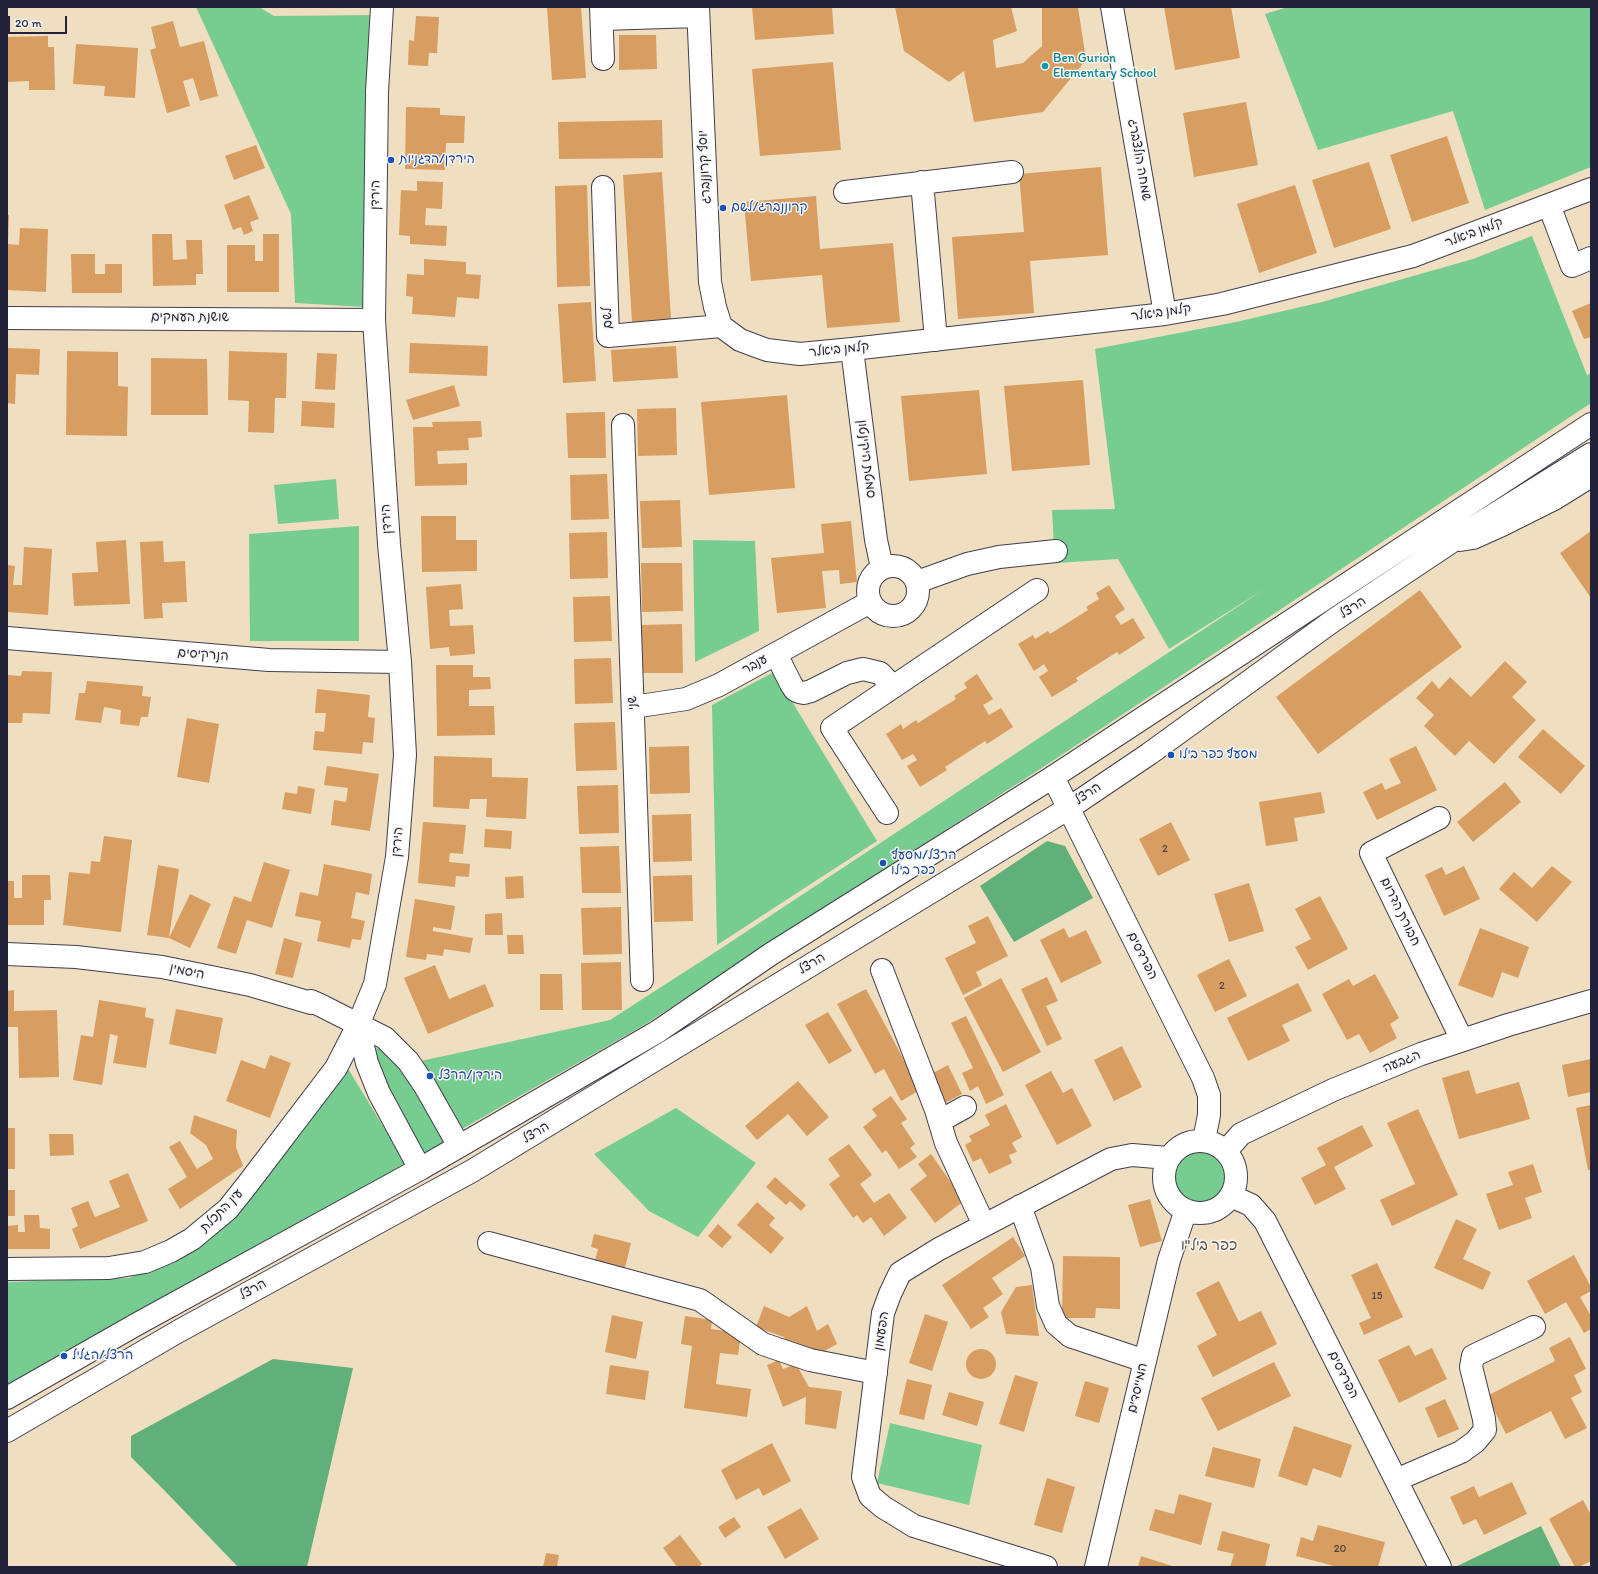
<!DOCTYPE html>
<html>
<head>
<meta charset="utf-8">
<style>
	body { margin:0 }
	#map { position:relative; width:1598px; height:1574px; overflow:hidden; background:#efdfc0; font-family:Itim,sans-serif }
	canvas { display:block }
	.frame { position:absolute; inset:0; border:8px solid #22223b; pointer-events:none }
	.scale { position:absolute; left:8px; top:16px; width:59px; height:18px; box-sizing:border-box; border:2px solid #22223b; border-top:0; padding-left:5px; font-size:12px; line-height:14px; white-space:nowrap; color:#22223b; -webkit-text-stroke:3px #f6f6f2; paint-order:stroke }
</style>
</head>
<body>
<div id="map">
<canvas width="1598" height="1574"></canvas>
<div class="frame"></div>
<div class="scale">20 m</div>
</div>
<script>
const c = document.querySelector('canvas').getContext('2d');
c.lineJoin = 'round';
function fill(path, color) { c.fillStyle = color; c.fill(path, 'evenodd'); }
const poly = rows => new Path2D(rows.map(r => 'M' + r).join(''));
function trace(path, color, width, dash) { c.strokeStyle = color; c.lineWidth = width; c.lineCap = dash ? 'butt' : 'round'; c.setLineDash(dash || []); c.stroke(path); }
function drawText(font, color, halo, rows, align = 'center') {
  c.font = font + ' Itim,"Playpen Sans Hebrew",sans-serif'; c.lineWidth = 3; c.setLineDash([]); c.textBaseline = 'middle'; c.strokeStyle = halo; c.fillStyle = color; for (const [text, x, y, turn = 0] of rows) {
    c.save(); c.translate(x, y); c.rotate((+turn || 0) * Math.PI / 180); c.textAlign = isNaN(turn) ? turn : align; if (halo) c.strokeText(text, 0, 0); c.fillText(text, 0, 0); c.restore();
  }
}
const green = poly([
	[196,7,259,7,274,16,376,15,365,307,295,303,291,214],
	[1288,7,1591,7,1591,167,1485,210,1453,111,1318,150,1265,14],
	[1532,236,1587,375,1591,373,1591,403,1054,760,644,1025,462,1129,421,1061,610,1020,717,951,1266,588,1169,649,1118,559,1055,563,1052,510,1115,509,1095,349,1236,322,1322,302,1473,259],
	[336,479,339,519,278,524,274,485],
	[359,526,359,641,250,641,249,534],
	[693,540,755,541,759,631,695,662],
	[774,672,877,841,717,945,712,705],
	[388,1047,453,1143,419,1158,372,1054,377,1048],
	[347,1067,406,1164,7,1385,7,1282,129,1278,172,1259],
	[676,1108,756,1163,698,1237,649,1211,594,1154],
	'1173 1177a27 27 0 1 1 54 0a27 27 0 1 1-54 0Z',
	[890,1423,982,1445,969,1505,877,1483]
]);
const forest = poly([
	[1047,841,1065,846,1093,898,1014,942,980,886],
	[273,1359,353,1368,307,1567,238,1567,164,1490,131,1457,131,1436],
	[1541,1526,1561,1567,1455,1567]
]);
const building = poly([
	[547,7,581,7,586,78,552,80],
	[752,7,832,7,834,34,755,40],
	[895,7,1011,7,1017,31,993,40,996,68,1023,63,1042,46,1042,7,1078,7,1086,60,1043,112,974,122,964,71,949,82,904,51],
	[1164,7,1231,7,1240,58,1175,70],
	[416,16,439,17,437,53,429,53,428,66,408,65,409,40,414,41],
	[173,21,180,47,204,41,218,96,200,101,193,78,183,81,190,106,167,113,150,50,156,48,151,27],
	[619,35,656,35,657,69,619,70],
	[48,36,48,47,54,47,55,90,29,90,29,81,7,82,7,37],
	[76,44,138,48,135,98,104,96,105,86,73,84],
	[833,62,841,150,760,156,752,69],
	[1246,102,1258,165,1194,177,1183,113],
	[406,107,440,108,440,115,465,116,464,143,446,143,445,170,405,169],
	[662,120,663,158,559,159,558,122],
	[1447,136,1469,203,1412,222,1390,155],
	[256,145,265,168,234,180,225,156],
	[1369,162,1391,229,1334,248,1312,180],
	[1101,167,1108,255,1030,261,1034,313,958,319,952,237,1024,232,1019,174],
	[662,172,671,319,632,322,623,175],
	[417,181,443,182,442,209,426,208,425,225,447,226,446,246,410,244,410,236,399,235,401,190,417,191],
	[587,185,590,286,557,287,555,186],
	[1295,185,1317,253,1259,273,1237,204],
	[249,195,259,219,250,222,253,231,244,235,241,227,233,230,224,205],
	[816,196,820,249,893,243,900,322,827,328,822,275,751,281,744,202],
	[7,215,9,215,8,244,7,244],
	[20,228,48,229,46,292,7,290,7,244,19,245],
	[152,234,172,234,173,260,187,259,186,240,202,240,203,274,196,274,196,285,153,286],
	[263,234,279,234,279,292,227,292,227,245,255,245,255,261,263,261],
	[71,254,95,254,95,274,105,274,105,264,122,264,122,293,72,293],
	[424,259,466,262,466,274,481,275,479,299,457,297,455,317,412,314,413,297,406,296,407,274,424,275],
	[591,302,596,381,563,383,558,304],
	[1591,303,1591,337,1584,339,1572,311],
	[410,343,488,346,487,376,409,373],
	[676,346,678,378,613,382,611,350],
	[7,348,40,349,39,375,16,374,15,404,7,403],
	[67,351,118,352,118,386,128,387,127,436,66,435],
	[229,351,287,353,286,398,275,398,274,433,248,432,249,401,228,400],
	[317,353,337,354,335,390,315,389],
	[151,358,207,359,208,415,151,415],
	[1083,380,1090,465,1012,471,1004,386],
	[454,385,460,406,413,420,406,400],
	[979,390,987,474,909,481,901,396],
	[787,395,795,488,709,495,701,402],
	[302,401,335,403,334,428,301,426],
	[676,408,677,455,638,456,637,409],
	[605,412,606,458,568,458,566,413],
	[481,421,482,437,468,438,469,450,437,451,438,464,467,463,467,485,415,486,413,427,433,427,432,422],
	[607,474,609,519,571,520,570,475],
	[680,500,682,547,642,548,640,501],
	[421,516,456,516,456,540,477,540,477,571,422,572],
	[851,521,857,582,840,584,839,570,822,571,826,608,777,613,771,558,824,553,821,524],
	[1591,531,1591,598,1560,553],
	[607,532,608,578,570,579,569,533],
	[126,540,130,604,74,606,72,573,98,572,96,542],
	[163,541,164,562,185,561,187,602,162,603,163,618,144,619,140,542],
	[24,547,52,549,48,615,7,612,7,565,15,566,13,585,22,585],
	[641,563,682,563,683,611,642,612],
	[461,584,463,609,449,610,450,626,473,625,475,654,450,656,449,647,430,649,426,587],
	[1109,585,1125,609,1115,616,1121,625,1133,618,1145,638,1119,655,1117,652,1076,678,1078,681,1052,697,1039,677,1048,671,1044,664,1034,671,1018,644,1033,635,1035,639,1048,631,1050,634,1088,610,1086,607,1099,599,1096,593],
	[1420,590,1462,647,1318,754,1276,697],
	[610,596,612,641,574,642,573,597],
	[682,624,683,673,643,673,641,625],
	[611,658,613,703,575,704,574,659],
	[1505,661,1527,682,1512,697,1536,720,1494,764,1469,741,1455,756,1424,726,1434,715,1416,698,1432,681,1439,689,1450,677,1471,697],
	[436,665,473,665,473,677,490,677,491,689,469,690,469,706,494,706,495,735,437,736],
	[22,671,52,672,50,714,23,713,22,723,7,723,7,675,21,676],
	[977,674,993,699,983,705,989,715,1001,708,1013,727,987,744,985,741,945,767,947,770,920,787,907,766,917,760,913,754,902,760,886,734,901,724,903,729,916,720,918,723,956,699,954,696,967,688,964,683],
	[87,681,143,686,142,696,151,697,148,717,141,717,139,726,120,724,121,710,104,707,101,723,75,720,79,693,85,693],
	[317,689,370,695,368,717,375,718,373,743,363,742,362,754,313,750,315,731,324,732,326,713,315,713],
	[187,718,219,724,209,783,177,777],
	[615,722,617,770,576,771,574,723],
	[1543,729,1585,766,1561,794,1518,757],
	[689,746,690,793,650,794,649,747],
	[1416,746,1437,790,1377,820,1363,792,1382,783,1385,790,1401,783,1389,759],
	[434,756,492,758,492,777,528,778,526,819,486,817,487,799,470,799,469,809,433,807],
	[327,766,379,774,370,831,331,825,334,800,346,802,348,788,324,785],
	[1505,782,1521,802,1473,842,1457,822],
	[618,785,619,833,579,834,577,786],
	[298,786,315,789,311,814,282,809,285,792,297,794],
	[1321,792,1325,813,1294,818,1298,841,1266,846,1259,802],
	[691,814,692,861,653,862,652,815],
	[423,822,466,825,463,854,450,853,449,862,470,864,469,877,456,876,455,887,418,883],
	[1171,822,1190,860,1158,876,1139,839],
	[485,829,512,831,511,849,484,847],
	[104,836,132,840,121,932,63,925,69,872,90,874,91,861,100,862],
	[619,846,621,893,582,893,580,847],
	[264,862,290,870,272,928,247,920,236,954,217,948,234,896,251,902],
	[324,864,372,874,369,895,356,892,351,918,365,921,361,940,352,939,350,948,317,941,321,921,295,916,300,892,318,896],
	[158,865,179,869,169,938,147,935],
	[1464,866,1480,899,1444,916,1425,875,1442,867,1446,875],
	[1552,866,1572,882,1537,922,1499,889,1514,872,1532,888],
	[22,875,50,875,51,900,44,900,44,925,7,925,7,881,14,881,14,898,22,898],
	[692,875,693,921,654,922,653,876],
	[523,876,524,898,506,899,505,877],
	[1249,883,1264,931,1229,942,1214,894],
	[190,894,211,904,190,948,169,938],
	[1320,896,1348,949,1308,970,1295,947,1311,939,1295,909],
	[415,899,455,906,451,930,433,927,433,931,473,938,470,953,444,949,443,956,427,954,426,960,406,957],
	[621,907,622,954,583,955,581,908],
	[502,913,503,935,485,935,485,914],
	[988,916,1008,956,976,972,982,985,963,995,945,958,976,943,968,926],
	[1064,928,1069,938,1086,930,1102,963,1061,983,1040,940],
	[1480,928,1529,947,1518,978,1502,972,1493,998,1458,985],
	[507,935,523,935,524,954,508,954],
	[284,938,302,943,293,978,275,974],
	[1229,959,1247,996,1215,1012,1197,975],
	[621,962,622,1010,582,1010,581,963],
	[435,965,449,999,485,984,494,1006,428,1034,404,978],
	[540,974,562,974,563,1010,540,1010],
	[1375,974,1399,1018,1390,1024,1397,1038,1370,1053,1359,1034,1347,1040,1322,994,1349,979,1353,986],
	[1047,977,1058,1001,1046,1006,1062,1039,1047,1046,1021,989],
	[1001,978,1041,1052,1003,1072,964,998],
	[1298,983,1312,1011,1282,1025,1290,1041,1248,1061,1227,1018],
	[866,989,920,1090,901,1101,884,1069,875,1074,837,1004],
	[14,990,14,1011,57,1010,59,1077,19,1078,18,1027,7,1027,7,991],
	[99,1000,146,1008,145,1017,154,1019,146,1068,113,1063,118,1036,110,1034,102,1085,73,1080,81,1035,93,1037],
	[176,1009,223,1018,216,1054,169,1044],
	[828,1012,852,1051,829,1064,805,1025],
	[966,1016,1004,1095,986,1104,978,1086,970,1091,962,1073,973,1068,951,1023],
	[1122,1046,1142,1087,1114,1101,1094,1060],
	[270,1055,291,1063,270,1118,226,1101,241,1060,265,1069],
	[1591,1059,1591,1092,1568,1097,1562,1065],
	[948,1065,962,1094,945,1103,931,1074],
	[1469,1070,1476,1094,1519,1082,1530,1119,1459,1139,1442,1078],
	[1051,1071,1063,1093,1072,1088,1092,1126,1057,1145,1025,1085],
	[798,1081,829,1117,807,1136,788,1114,757,1140,745,1126],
	[891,1096,907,1119,901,1123,915,1144,910,1148,917,1157,899,1169,886,1150,882,1153,863,1127,877,1116,872,1109],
	[1006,1104,1022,1137,1012,1143,1017,1152,1009,1155,1012,1163,989,1174,981,1158,973,1162,965,1145,972,1141,969,1136,990,1125,985,1115],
	[1591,1105,1591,1170,1588,1170,1576,1108],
	[1418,1109,1458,1195,1392,1226,1380,1200,1415,1184,1387,1123],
	[194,1115,237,1130,236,1147,243,1166,180,1209,168,1189,187,1177,169,1147,180,1141,197,1169,213,1159,206,1145,190,1133],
	[1362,1125,1373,1146,1334,1167,1346,1189,1315,1205,1301,1178,1326,1165,1317,1148],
	[7,1128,15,1128,15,1169,7,1169],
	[49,1134,73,1134,74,1155,50,1156],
	[849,1144,872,1175,860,1184,874,1203,889,1193,907,1218,884,1236,871,1217,863,1223,857,1215,853,1218,829,1184,840,1176,828,1159],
	[931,1154,964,1201,935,1223,910,1189,927,1176,918,1164],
	[1533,1164,1542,1192,1525,1198,1532,1218,1499,1230,1486,1194,1513,1185,1508,1172],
	[128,1173,148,1221,80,1249,72,1229,78,1226,71,1208,88,1201,95,1217,120,1207,109,1181],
	[775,1177,806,1205,801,1211,790,1201,786,1205,766,1187],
	[7,1190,15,1190,15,1216,7,1216],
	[1150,1199,1162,1241,1140,1247,1128,1205],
	[757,1202,775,1218,769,1225,784,1238,771,1254,737,1225],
	[24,1215,39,1215,40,1228,50,1229,50,1249,7,1249,7,1226,18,1225,18,1232,25,1232],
	[1456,1219,1477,1229,1463,1259,1491,1272,1483,1290,1434,1268],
	[718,1224,732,1237,722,1248,708,1236],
	[594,1234,631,1243,624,1272,594,1264,598,1249,591,1247],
	[1013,1237,1025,1256,992,1278,1003,1294,983,1308,989,1317,971,1329,942,1285],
	[1574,1255,1591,1287,1591,1291,1580,1297,1591,1316,1591,1329,1584,1333,1566,1302,1545,1314,1527,1281],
	[1063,1256,1120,1257,1120,1309,1096,1308,1095,1318,1062,1318],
	[1377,1263,1403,1317,1364,1335,1359,1323,1371,1318,1351,1275],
	[1219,1281,1239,1322,1261,1311,1277,1344,1213,1377,1197,1346,1217,1335,1196,1293],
	[1032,1285,1039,1336,1006,1334,1001,1312,1016,1287],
	[764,1306,789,1317,807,1306,817,1331,828,1324,837,1344,817,1355,790,1348,784,1337,756,1327],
	[925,1314,948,1322,932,1371,909,1363],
	[612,1315,643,1322,636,1359,605,1352],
	[685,1316,712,1320,711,1329,741,1333,738,1355,720,1353,716,1384,751,1389,747,1417,684,1408,692,1346,681,1344],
	[1570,1337,1586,1369,1574,1375,1582,1392,1571,1398,1587,1428,1565,1439,1551,1411,1506,1434,1487,1396,1555,1361,1549,1348],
	[1409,1345,1415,1356,1432,1348,1447,1379,1399,1403,1378,1360],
	'966 1364a15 15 0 1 1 30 0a15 15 0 1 1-30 0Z',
	[779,1360,783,1369,796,1364,809,1387,842,1391,836,1429,805,1424,806,1397,783,1407,767,1365],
	[1274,1362,1291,1396,1218,1431,1201,1398],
	[610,1365,649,1371,645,1400,606,1394],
	[1015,1375,1038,1382,1024,1432,999,1424],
	[907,1379,932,1385,924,1420,899,1414],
	[1085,1381,1109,1388,1099,1423,1075,1416],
	[949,1392,984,1402,977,1426,942,1415],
	[1445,1399,1459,1429,1438,1438,1425,1408],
	[1294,1426,1352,1445,1341,1478,1313,1468,1307,1486,1278,1476],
	[772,1443,791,1481,763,1496,759,1488,736,1500,721,1470],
	[1213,1447,1261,1459,1254,1488,1205,1476],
	[1047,1478,1075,1487,1062,1533,1034,1525],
	[1512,1482,1527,1514,1484,1535,1476,1519,1463,1525,1450,1497,1474,1486,1479,1497],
	[1179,1494,1212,1503,1201,1545,1149,1530,1155,1509,1174,1514],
	[1583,1500,1591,1515,1591,1561,1579,1567,1575,1567,1549,1519],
	[801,1508,819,1539,785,1559,767,1527],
	[734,1517,741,1527,725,1538,718,1527],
	[1318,1525,1385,1542,1378,1567,1338,1567,1296,1556,1301,1537,1313,1541],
	[1222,1531,1270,1544,1265,1567,1230,1567,1234,1554,1217,1550],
	[680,1535,702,1564,698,1567,677,1567,663,1548],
	[546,1553,559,1555,557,1567,543,1567],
	[1141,1556,1175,1567,1138,1567]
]);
const minor = poly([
	[601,7,603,59],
	[698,7,710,282,715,307,721,326],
	[1112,7,1165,314],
	[602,19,698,16],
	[922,182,936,340],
	[603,187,608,336,721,326],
	[845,192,1012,172],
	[1549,205,1572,266,1591,258],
	[7,318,374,320],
	[721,326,740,340,756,346,767,350,800,354,852,349,1165,314,1222,304,1413,256,1591,189],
	[852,349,876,540,882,568],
	[623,425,642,980],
	[1460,540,1473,538,1502,525,1554,499,1591,476],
	'868 591a25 25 0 1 1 50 0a25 25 0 1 1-50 0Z',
	[917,582,967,564,999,557,1056,551],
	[7,638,269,660,400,662],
	[776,654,791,684,795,690,799,692,804,693,811,691,847,673,863,669,880,673,893,687],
	[633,707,686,699,719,685,870,602],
	[1053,777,1203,1078,1209,1095,1209,1115,1204,1140],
	[887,813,832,728,1037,590],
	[1439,818,1371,853,1462,1040],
	[7,954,76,957,162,967,250,985,311,1003,311,1001,320,1005,385,1038,408,1061,425,1086,459,1146],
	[882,970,936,1110,946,1143,984,1225],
	[358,1025,367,1063,379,1093,420,1169],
	[940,1121,965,1107],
	'1164 1177a36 36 0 1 1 72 0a36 36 0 1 1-72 0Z',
	[1226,1151,1241,1134,1333,1090,1421,1054,1508,1025,1591,1001],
	[1231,1196,1251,1205,1265,1221,1440,1567],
	[1020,1206,1042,1267,1048,1306,1056,1324,1070,1336,1145,1361],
	[489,1243,700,1300,763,1344,810,1360,876,1373],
	[7,1269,109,1268,145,1262,171,1251,192,1239,228,1209,247,1185,336,1068,358,1025,375,984,397,857,405,755,400,662,389,544,374,320,377,92,382,7],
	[1396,1480,1461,1452,1475,1442,1485,1430,1484,1419,1471,1367,1473,1356,1534,1327],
	[1046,1567,914,1526,883,1507,870,1496,863,1477,883,1313,890,1294,900,1273,939,1249,1111,1159,1132,1155,1168,1158],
	[1096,1567,1169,1260,1186,1210]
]);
const major = poly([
	[7,1398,139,1323,420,1169,657,1032,771,954,1053,777,1591,424],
	[7,1431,179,1331,472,1171,1069,808,1149,754,1334,620,1466,532,1591,454]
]);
const markers = [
	[1045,66,4,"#0f9aa8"],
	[391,160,4,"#1a4fb4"],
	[723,208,4,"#1a4fb4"],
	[1171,755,4,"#1a4fb4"],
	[883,863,4,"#1a4fb4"],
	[430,1076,4,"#1a4fb4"],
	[64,1356,4,"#1a4fb4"]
];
const numberNames = [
	["2",1165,849],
	["2",1222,986],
	["15",1377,1296],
	["20",1340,1549]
];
const cultureNames = [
	["Ben Gurion",1053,59],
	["Elementary School",1053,74]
];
const transitNames = [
	["הירדן/הדגניות",399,160],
	["קרוננברג/לשם",731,208],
	["מסעף כפר בילו",1179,755],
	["הרצל/מסעף",891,856],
	["כפר בילו",891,871],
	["הירדן/הרצל",438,1076],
	["הרצל/הגליל",72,1356]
];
const streetNames = [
	["שמחה הולצברג",1139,160,80],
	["יוסף קרוננברג",705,167,-93],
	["הירדן",376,195,-89],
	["קלמן ביאלר",1474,233,-21],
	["קלמן ביאלר",1161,313,-8],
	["שושנת העמקים",190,318],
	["לשם",608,318,-92],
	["קלמן ביאלר",839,350,-6],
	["סמטת היקינטון",866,459,83],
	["הירדן",387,519,-94],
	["הרצל",1353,608,-33],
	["הנרקיסים",203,655,4],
	["ענבר",755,665,-29],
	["שני",633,703,-92],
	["הרצל",1088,794,-34],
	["הירדן",398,842,-85],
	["חבורת הדרום",1400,912,64],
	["הפרדסים",1142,956,63],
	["הרצל",812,964,-31],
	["היסמין",187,972,12],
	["הגבעה",1402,1062,-22],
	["הרצל",536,1133,-31],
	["עין התכלת",222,1211,-45],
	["הרצל",253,1290,-29],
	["הפעמון",882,1331,-81],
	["הפרדסים",1343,1375,63],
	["המייסדים",1138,1388,-77]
];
const quarterNames = [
	["כפר ביל\"ו",1209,1246]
];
fill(green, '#77cc8f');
fill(forest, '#61b07a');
fill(building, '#d89d60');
trace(minor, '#413e4f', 24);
trace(major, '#413e4f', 24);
trace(minor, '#fff', 22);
trace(major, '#fff', 22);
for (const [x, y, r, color] of markers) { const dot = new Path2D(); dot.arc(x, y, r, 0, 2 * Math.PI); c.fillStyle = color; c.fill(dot); trace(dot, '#f6f6f2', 1.5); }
drawText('11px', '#504144', null, numberNames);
drawText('13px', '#0d838f', '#f6f6f2', cultureNames, 'left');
drawText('13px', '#164399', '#f6f6f2', transitNames, 'left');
drawText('13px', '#22223b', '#f6f6f2', streetNames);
drawText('15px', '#624d48', '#f6f6f2', quarterNames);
</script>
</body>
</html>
